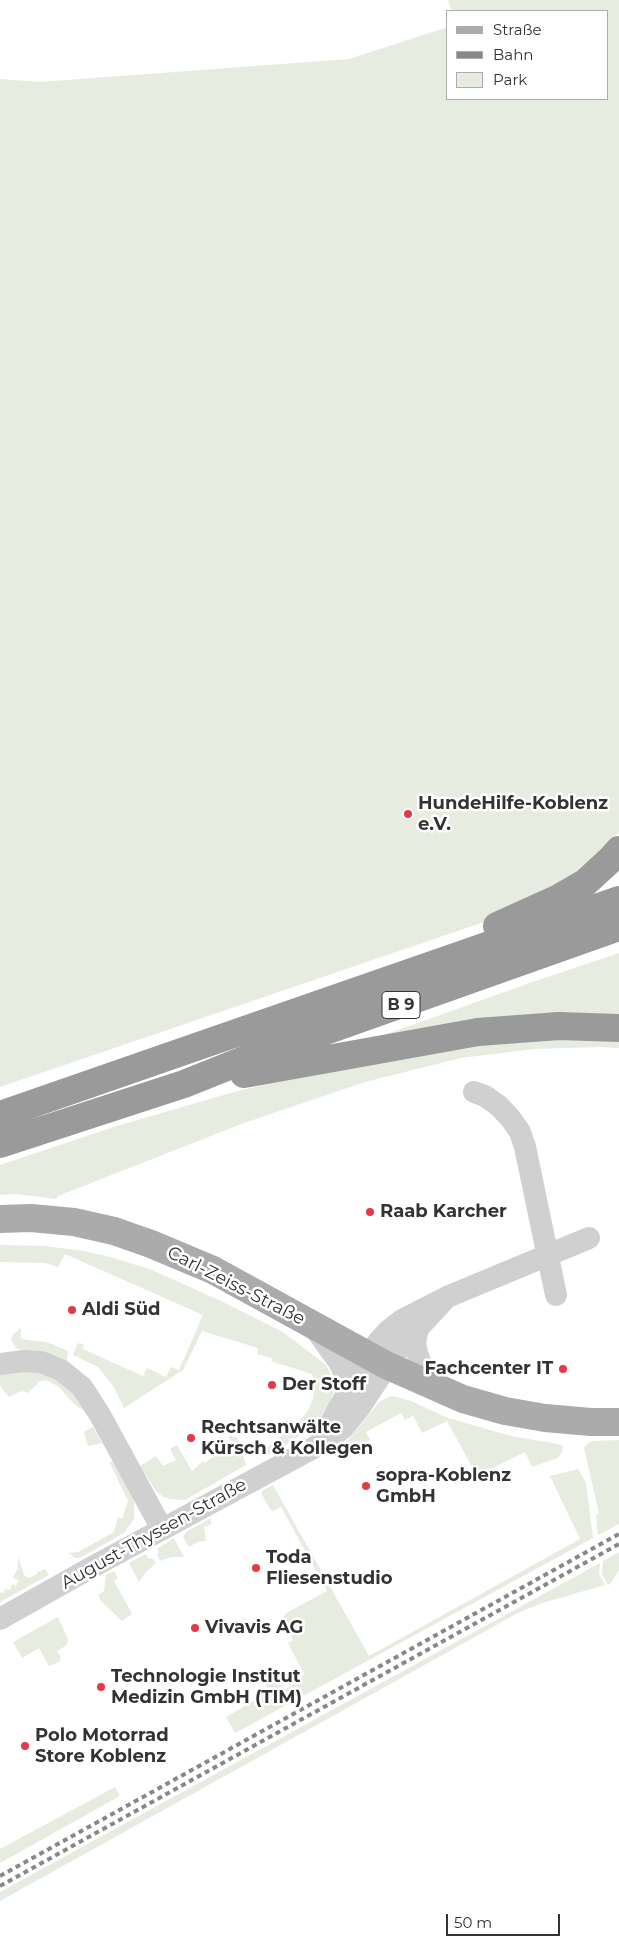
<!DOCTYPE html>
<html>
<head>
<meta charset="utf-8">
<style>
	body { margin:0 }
	#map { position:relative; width:619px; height:1947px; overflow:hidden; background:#fff; font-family:Montserrat,sans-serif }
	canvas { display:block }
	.legend { position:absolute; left:446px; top:10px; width:162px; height:90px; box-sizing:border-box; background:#fff; border:1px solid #adadad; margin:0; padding:6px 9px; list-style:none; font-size:15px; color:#333 }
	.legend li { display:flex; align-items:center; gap:10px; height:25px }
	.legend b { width:25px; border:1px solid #adadad }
	.scale { position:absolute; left:446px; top:1914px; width:114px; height:22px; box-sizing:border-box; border:2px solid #333; border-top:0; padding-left:6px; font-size:15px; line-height:18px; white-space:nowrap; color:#333; -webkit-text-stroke:4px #fff; paint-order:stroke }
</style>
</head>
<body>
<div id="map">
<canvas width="619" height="1947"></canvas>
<ul class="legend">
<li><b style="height:6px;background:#ababab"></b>Straße</li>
<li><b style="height:6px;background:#888"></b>Bahn</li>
<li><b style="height:14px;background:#e6ecdf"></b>Park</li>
</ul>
<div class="scale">50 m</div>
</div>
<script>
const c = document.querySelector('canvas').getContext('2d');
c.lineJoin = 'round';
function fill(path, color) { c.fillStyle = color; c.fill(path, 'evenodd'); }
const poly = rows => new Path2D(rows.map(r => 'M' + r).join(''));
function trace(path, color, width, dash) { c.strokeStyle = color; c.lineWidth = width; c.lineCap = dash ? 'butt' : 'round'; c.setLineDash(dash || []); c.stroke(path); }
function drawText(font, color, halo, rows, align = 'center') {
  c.font = font + ' Montserrat,sans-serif'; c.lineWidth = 5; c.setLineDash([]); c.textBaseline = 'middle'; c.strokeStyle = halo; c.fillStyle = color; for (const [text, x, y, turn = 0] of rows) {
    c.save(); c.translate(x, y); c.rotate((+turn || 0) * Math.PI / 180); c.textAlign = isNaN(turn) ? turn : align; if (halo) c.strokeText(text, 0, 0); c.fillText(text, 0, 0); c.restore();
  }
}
const green = poly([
	[448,0,619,0,619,832,602,853,579,874,487,921,0,1087,0,79,40,82,349,59,448,27,448,99,608,99,608,11,452,11],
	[619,953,619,1020,367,1041,527,984],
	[619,1037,619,1048,600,1047,534,1049,461,1058,365,1082,244,1123,58,1196,56,1199,17,1194,0,1195,0,1165,117,1126,234,1092,355,1063,475,1043],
	[0,1245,45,1246,84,1251,114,1258,152,1270,221,1301,283,1332,326,1365,334,1380,333,1394,329,1404,320,1417,293,1441,266,1456,262,1455,261,1453,299,1421,308,1411,313,1399,315,1380,312,1374,271,1361,272,1358,257,1354,258,1348,202,1331,183,1370,124,1408,114,1387,98,1367,73,1355,77,1344,80,1343,84,1345,83,1349,143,1376,147,1368,166,1377,171,1367,179,1370,203,1315,65,1254,58,1267,45,1263,0,1262],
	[21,1328,21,1339,47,1342,68,1351,67,1360,40,1351,21,1350,16,1348,11,1339,13,1334],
	[10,1372,38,1372,51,1375,73,1391,87,1413,74,1404,59,1387,46,1380,40,1381,28,1393,21,1391,9,1397,0,1386,0,1374],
	[392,1396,411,1401,448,1418,511,1436,558,1444,563,1446,562,1452,558,1458,532,1467,525,1452,477,1476,447,1421,422,1433,413,1416,405,1420,401,1413,366,1432,370,1440,356,1447,350,1444,348,1440,380,1401],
	[93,1427,102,1443,88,1446,84,1432],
	[231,1436,237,1437,246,1465,185,1500,170,1499,162,1496,156,1491,140,1466,156,1456,163,1466,176,1460,170,1449,177,1445,192,1471,203,1461,205,1463,232,1442,228,1437],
	[619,1440,619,1524,598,1535,596,1515,599,1514,584,1448,588,1443,592,1441],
	[110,1461,114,1463,132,1495,134,1501,134,1519,124,1533,80,1558,75,1558,69,1553,78,1552,114,1532,118,1517,122,1519,128,1501,110,1463],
	[578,1469,586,1483,593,1538,235,1733,226,1717,269,1692,265,1683,276,1677,284,1690,298,1682,304,1674,288,1643,292,1641,292,1637,284,1617,286,1613,327,1591,281,1507,273,1511,270,1509,262,1495,262,1491,273,1485,369,1656,580,1539,550,1476],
	[211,1518,211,1524,204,1527,206,1540,201,1542,200,1541,189,1547,183,1537,186,1532],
	[174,1538,184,1557,171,1557,160,1561,157,1554,159,1553,157,1549],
	[619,1552,619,1570,610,1584,608,1585,602,1574,603,1561],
	[146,1554,149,1559,152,1558,156,1563,146,1572,139,1582,129,1563],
	[18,1556,24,1575,29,1578,37,1574,37,1572,45,1569,49,1575,0,1602,0,1592,4,1593,5,1589,10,1590,12,1584,16,1586,19,1580,13,1578,18,1568],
	[600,1563,599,1574,605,1585,542,1603,518,1613,0,1901,0,1892],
	[114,1571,118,1578,114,1581,132,1614,122,1621,101,1601,98,1595,104,1591,106,1575],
	[58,1617,68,1639,67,1645,57,1651,61,1657,59,1662,49,1666,39,1648,22,1658,13,1642],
	[115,1787,120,1796,0,1863,0,1849]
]);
const minor = poly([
	[474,1092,485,1096,499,1106,511,1119,520,1132,525,1147,556,1295],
	[313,1326,339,1362,351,1387],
	[418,1328,415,1343,417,1353,429,1385],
	[0,1364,24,1361,41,1362,61,1370,82,1387,100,1415,162,1529],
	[322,1434,331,1422,360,1370,378,1342,388,1331,402,1320,447,1297,589,1238],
	[0,1619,94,1566,328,1440,343,1428,360,1407,397,1351,447,1297]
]);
const major = poly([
	[0,1219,31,1218,74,1222,114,1231,151,1244,213,1270,386,1365,463,1399,505,1411,545,1418,591,1422,619,1422]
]);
const highway = poly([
	[497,926,559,898,585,883,611,859,619,850],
	[244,1074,478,1032,559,1026,619,1028],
	[0,1115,619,900],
	[0,1144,184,1084,249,1058,619,927]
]);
const rail = poly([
	[0,1876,619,1534],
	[0,1886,619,1544]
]);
const markers = [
	[408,814,5,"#e63946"],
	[370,1212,5,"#e63946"],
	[72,1310,5,"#e63946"],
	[563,1369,5,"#e63946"],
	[272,1385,5,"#e63946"],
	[191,1438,5,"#e63946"],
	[366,1486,5,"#e63946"],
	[256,1568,5,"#e63946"],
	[195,1628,5,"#e63946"],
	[101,1687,5,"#e63946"],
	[25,1746,5,"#e63946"]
];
const shields = [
	[401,1005,38]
];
const shieldNames = [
	["B 9",401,1005]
];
const poiNames = [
	["HundeHilfe-Koblenz",418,804],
	["e.V.",418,825],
	["Raab Karcher",380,1212],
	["Aldi Süd",82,1310],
	["Fachcenter IT",553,1369,"right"],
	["Der Stoff",282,1385],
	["Rechtsanwälte",201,1428],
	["Kürsch & Kollegen",201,1449],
	["sopra-Koblenz",376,1476],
	["GmbH",376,1497],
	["Toda",266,1558],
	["Fliesenstudio",266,1579],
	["Vivavis AG",205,1628],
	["Technologie Institut",111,1677],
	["Medizin GmbH (TIM)",111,1698],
	["Polo Motorrad",35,1736],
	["Store Koblenz",35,1757]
];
const streetNames = [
	["Carl-Zeiss-Straße",236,1286,27],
	["August-Thyssen-Straße",154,1534,-29]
];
fill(green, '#e6ecdf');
trace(minor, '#d0d0d0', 22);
trace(major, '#ababab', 28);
trace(highway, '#9a9a9a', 28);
trace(rail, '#888', 4, [5, 4]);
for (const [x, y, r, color] of markers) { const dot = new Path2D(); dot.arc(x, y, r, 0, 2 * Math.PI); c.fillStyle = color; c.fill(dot); trace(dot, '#fff', 2); }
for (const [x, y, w] of shields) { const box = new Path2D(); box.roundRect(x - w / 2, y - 13.5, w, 27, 4); c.fillStyle = '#fff'; c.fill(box); trace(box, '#333', 1); }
drawText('bold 16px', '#333', null, shieldNames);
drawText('bold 18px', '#333', '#fff', poiNames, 'left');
drawText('18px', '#333', '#fff', streetNames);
</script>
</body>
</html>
